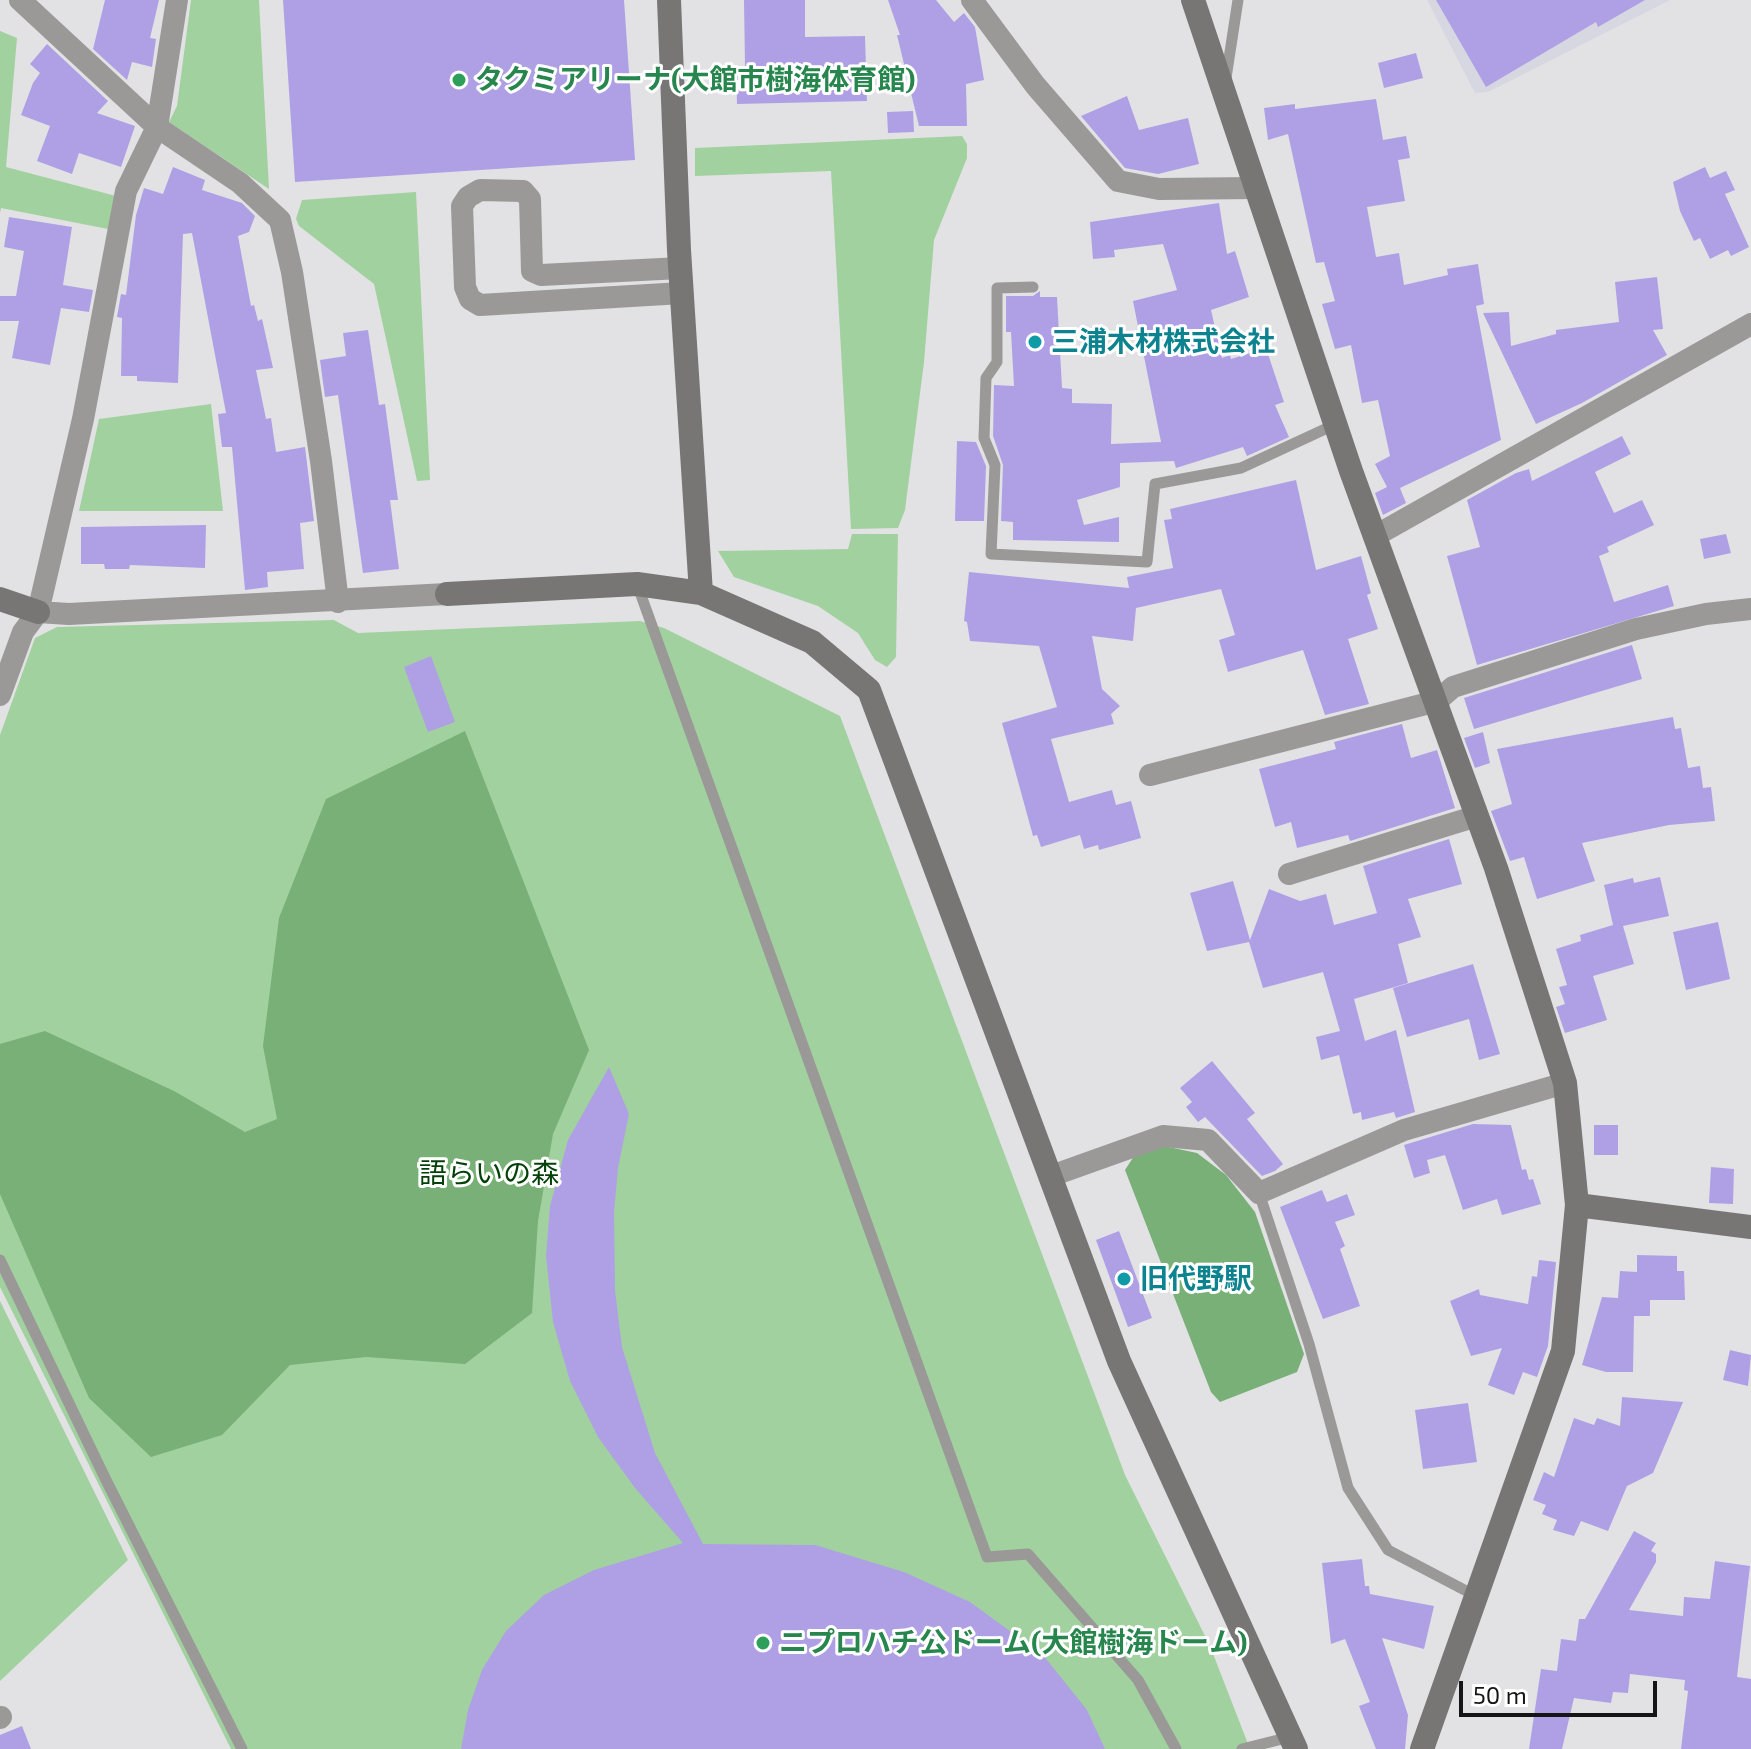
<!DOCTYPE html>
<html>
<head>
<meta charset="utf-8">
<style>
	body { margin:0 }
	#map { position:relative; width:1751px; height:1749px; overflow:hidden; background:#e2e2e4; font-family:"Exo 2",sans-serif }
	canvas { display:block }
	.scale { position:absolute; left:1459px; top:1681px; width:198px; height:36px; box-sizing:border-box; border:4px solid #151516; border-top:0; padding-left:10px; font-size:24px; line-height:28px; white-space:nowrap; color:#151516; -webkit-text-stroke:6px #fff; paint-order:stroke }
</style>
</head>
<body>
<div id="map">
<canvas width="1751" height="1749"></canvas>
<div class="scale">50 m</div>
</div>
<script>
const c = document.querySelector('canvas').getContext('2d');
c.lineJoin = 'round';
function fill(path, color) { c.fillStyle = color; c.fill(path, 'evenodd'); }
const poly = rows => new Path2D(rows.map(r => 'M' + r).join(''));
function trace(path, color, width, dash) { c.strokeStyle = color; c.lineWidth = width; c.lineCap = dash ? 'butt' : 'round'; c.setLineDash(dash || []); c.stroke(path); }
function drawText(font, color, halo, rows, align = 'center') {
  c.font = font + ' "Exo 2","Noto Sans JP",sans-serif'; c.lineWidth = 6; c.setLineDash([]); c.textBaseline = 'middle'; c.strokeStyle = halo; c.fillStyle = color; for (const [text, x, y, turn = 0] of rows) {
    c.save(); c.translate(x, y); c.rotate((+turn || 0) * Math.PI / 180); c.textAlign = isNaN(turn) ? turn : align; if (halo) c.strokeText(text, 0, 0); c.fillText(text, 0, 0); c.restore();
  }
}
const built = poly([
	[1427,0,1670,0,1488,92,1475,93]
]);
const green = poly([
	[191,0,259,0,269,189,169,122,177,106],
	[0,31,17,38,6,167,116,196,108,229,1,208,0,213],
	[962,136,967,144,967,158,934,240,924,362,905,510,898,528,851,529,831,171,695,176,695,148],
	[416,192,430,480,417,481,374,284,299,226,296,219,302,200],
	[211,404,223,511,79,511,99,419],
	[852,534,898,534,896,657,887,667,875,660,858,633,818,606,734,577,718,551,848,549],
	[334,620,358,633,640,621,664,628,840,716,1125,1475,1210,1646,1250,1749,231,1749,0,1287,0,735,35,638,57,627],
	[0,1301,128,1560,0,1681]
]);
const forest = poly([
	[465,731,589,1050,553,1134,538,1221,532,1313,465,1364,366,1357,290,1365,222,1435,151,1457,89,1398,0,1194,0,1044,45,1031,174,1091,245,1132,277,1119,263,1046,279,918,326,799],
	[1164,1146,1197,1153,1226,1175,1255,1212,1304,1354,1297,1372,1220,1402,1211,1392,1125,1170,1136,1153]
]);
const building = poly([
	[105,0,159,0,150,38,156,39,152,67,132,62,127,80,93,49],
	[283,0,624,0,635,160,295,182],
	[744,0,805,0,805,37,865,36,867,101,737,104,736,66,745,66],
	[888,0,936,0,954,22,964,13,975,27,984,80,966,84,967,126,919,126,897,35,900,35],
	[1436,0,1645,0,1598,27,1596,22,1486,87],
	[47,44,108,101,97,113,135,126,121,167,79,153,72,174,37,161,50,126,21,115,33,83,40,73,30,64],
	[1416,53,1423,78,1384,88,1378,63],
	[1127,96,1139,130,1188,118,1199,164,1158,174,1125,168,1081,116],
	[1376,99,1383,140,1406,136,1410,158,1398,160,1405,201,1367,207,1376,257,1399,253,1404,285,1448,275,1447,269,1478,264,1484,304,1476,306,1501,440,1400,488,1406,503,1383,515,1375,493,1387,487,1375,464,1390,456,1378,400,1362,403,1351,345,1335,349,1322,304,1335,301,1324,262,1316,263,1288,134,1268,140,1264,108,1295,104,1295,109],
	[913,111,914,132,888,133,887,112],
	[173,167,205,180,202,190,242,203,255,216,249,232,238,236,251,306,254,305,258,321,262,319,273,368,256,370,266,419,271,418,276,452,305,447,314,521,300,523,304,569,267,572,268,587,245,590,232,447,222,447,218,414,226,413,192,233,183,234,178,383,137,381,137,376,121,376,122,318,117,317,121,294,126,295,136,215,144,188,163,194],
	[1705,167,1710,178,1726,171,1735,190,1725,194,1749,247,1731,256,1728,250,1710,259,1700,238,1694,241,1680,211,1673,182],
	[1219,203,1227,254,1235,251,1249,297,1211,310,1222,358,1230,355,1231,359,1266,348,1284,402,1275,405,1289,437,1247,456,1243,447,1176,468,1174,461,1120,463,1120,487,1077,500,1084,525,1119,517,1119,542,1013,540,1013,522,1001,521,1003,465,993,436,994,385,1014,386,1011,332,1006,332,1006,296,1033,296,1040,291,1040,297,1057,297,1062,388,1072,389,1072,403,1112,404,1111,444,1161,442,1133,301,1177,290,1163,244,1114,250,1115,257,1093,259,1090,222],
	[9,217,72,227,63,285,93,290,89,312,61,308,50,365,12,358,19,321,0,321,0,296,16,296,24,251,4,247],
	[1657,277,1663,329,1653,330,1667,355,1582,403,1536,424,1483,313,1509,312,1511,346,1556,334,1556,330,1619,322,1615,282],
	[368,330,379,405,385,404,398,500,390,500,399,569,363,573,338,395,325,397,320,360,346,356,343,333],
	[1622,436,1631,454,1595,472,1614,513,1642,500,1654,525,1607,547,1609,552,1599,556,1614,602,1668,585,1674,606,1477,665,1447,556,1480,547,1467,500,1516,473,1529,469,1532,481],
	[957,441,976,442,986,466,984,521,955,521],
	[1296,480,1316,570,1361,556,1371,593,1367,595,1378,629,1348,639,1369,704,1325,715,1303,650,1228,672,1219,640,1235,635,1221,589,1136,608,1133,641,1092,636,1102,689,1120,706,1111,714,1114,724,1051,739,1069,802,1112,790,1116,805,1131,801,1141,838,1099,850,1098,845,1084,849,1080,835,1041,847,1037,835,1033,836,1002,723,1057,707,1039,646,970,641,967,622,964,621,969,572,1129,588,1127,577,1173,568,1164,520,1172,519,1170,509],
	[206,525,205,568,130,565,129,569,105,569,104,564,81,564,81,527],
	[1726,534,1731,553,1704,559,1700,539],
	[1632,645,1642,679,1474,729,1464,698],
	[431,656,455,722,428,732,404,667],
	[1673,717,1675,729,1681,728,1688,768,1700,766,1703,788,1711,787,1715,821,1669,825,1582,843,1595,881,1537,899,1524,857,1510,861,1491,811,1512,804,1497,749],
	[1402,724,1411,758,1437,750,1455,808,1350,841,1348,835,1297,848,1291,822,1275,827,1259,769,1336,749,1334,742],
	[1483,732,1490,763,1475,768,1464,738],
	[1449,839,1462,884,1408,899,1421,937,1398,944,1408,983,1354,999,1365,1041,1396,1030,1415,1112,1396,1118,1394,1112,1362,1120,1361,1112,1353,1114,1339,1055,1321,1060,1316,1037,1340,1031,1323,972,1263,988,1249,942,1207,951,1190,893,1233,881,1250,940,1269,889,1300,901,1326,894,1334,925,1377,913,1363,866],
	[1660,877,1669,916,1623,926,1634,964,1593,976,1607,1020,1565,1033,1556,1007,1565,1004,1559,987,1567,985,1556,949,1581,941,1580,935,1613,925,1604,885,1633,878,1634,883],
	[1718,922,1730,979,1686,990,1673,932],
	[1473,964,1500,1054,1479,1060,1469,1019,1407,1037,1393,988],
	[1212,1061,1255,1113,1247,1119,1283,1164,1275,1171,1262,1176,1205,1117,1198,1122,1186,1107,1192,1102,1180,1088],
	[609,1067,629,1114,618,1168,614,1212,615,1290,622,1347,655,1453,703,1544,815,1545,904,1572,970,1602,1043,1655,1087,1710,1105,1749,461,1749,468,1710,482,1670,506,1631,544,1595,594,1570,683,1543,635,1488,598,1437,570,1381,553,1322,546,1256,550,1206,568,1140],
	[1473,1124,1511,1125,1522,1170,1526,1169,1529,1180,1533,1179,1541,1204,1502,1215,1497,1199,1463,1210,1445,1155,1427,1160,1430,1173,1414,1178,1404,1145],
	[1594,1125,1618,1125,1618,1155,1594,1155],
	[1711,1167,1734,1169,1733,1204,1709,1203],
	[1322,1190,1327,1202,1347,1194,1355,1215,1335,1222,1345,1246,1340,1249,1360,1306,1323,1319,1280,1207],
	[1119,1231,1152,1318,1128,1327,1096,1240],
	[1637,1255,1677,1256,1677,1271,1684,1271,1685,1300,1650,1300,1650,1316,1634,1316,1633,1372,1606,1372,1582,1365,1602,1297,1618,1298,1620,1271,1637,1272],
	[1539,1260,1556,1262,1548,1346,1537,1377,1523,1372,1514,1395,1488,1385,1502,1348,1471,1356,1450,1301,1479,1289,1480,1295,1528,1304,1532,1276,1537,1277],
	[1730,1350,1751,1355,1748,1386,1723,1380],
	[1622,1397,1683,1402,1653,1473,1627,1486,1608,1531,1581,1521,1574,1536,1553,1530,1557,1520,1542,1514,1546,1505,1533,1500,1544,1472,1554,1477,1574,1418,1594,1425,1597,1418,1620,1426],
	[1468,1403,1477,1462,1423,1469,1415,1410],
	[1634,1531,1656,1543,1651,1551,1656,1554,1656,1562,1629,1610,1683,1616,1684,1597,1710,1599,1715,1561,1750,1566,1737,1677,1751,1679,1751,1749,1681,1749,1688,1691,1684,1690,1685,1680,1630,1674,1628,1693,1613,1692,1611,1703,1574,1698,1562,1749,1529,1749,1541,1669,1557,1671,1561,1639,1576,1641,1579,1619,1585,1619],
	[1362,1559,1365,1586,1369,1586,1370,1594,1434,1606,1424,1649,1382,1638,1408,1715,1405,1749,1376,1749,1359,1706,1370,1702,1345,1639,1331,1644,1322,1563],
	[22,1726,31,1749,0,1749,0,1735]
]);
const lane = poly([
	[1226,78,1238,0],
	[1033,287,997,288,997,362,986,378,984,438,995,465,991,554,1147,562,1155,484,1241,468,1336,424],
	[637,584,987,1557,1028,1554,1138,1680,1176,1749],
	[1259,1193,1309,1344,1348,1488,1388,1550,1476,1596],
	[0,1260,106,1480,242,1749],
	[1242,1749,1290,1737]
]);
const street = poly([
	[20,0,157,127,240,183,280,220,292,272,321,461,338,602],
	[972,0,1035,85,1118,181,1159,189,1255,188],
	[681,268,541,275,532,271,530,199,523,191,480,190,468,197,462,206,465,287,470,299,480,305,682,293],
	[1375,536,1751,324],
	[38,612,69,614,447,594],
	[0,695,23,632,38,612,83,419,126,191,157,127,177,0],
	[1150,775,1437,701,1453,687,1636,629,1706,614,1751,609],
	[1289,874,1477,816],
	[1051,1176,1163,1136,1208,1140,1259,1193,1404,1130,1565,1083],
	[0,1718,1,1717]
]);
const secondary = poly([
	[669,0,679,250,701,593],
	[1193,0,1351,471,1496,868,1565,1083,1577,1205,1563,1351,1422,1749],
	[447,594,637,584,701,593,812,642,869,690,1119,1361,1296,1749],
	[0,599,38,612],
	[1577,1205,1751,1227]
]);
const markers = [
	[459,80,8,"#2e9e5b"],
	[1035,342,8,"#0f9aa8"],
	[1124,1279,8,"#0f9aa8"],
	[763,1643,8,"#2e9e5b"]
];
const leisureNames = [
	["タクミアリーナ(大館市樹海体育館)",475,80],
	["ニプロハチ公ドーム(大館樹海ドーム)",779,1643]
];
const cultureNames = [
	["三浦木材株式会社",1051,342],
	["旧代野駅",1140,1279]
];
const parkNames = [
	["語らいの森",489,1174]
];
fill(built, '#d6d7e0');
fill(green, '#a1d19f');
fill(forest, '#79b077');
fill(building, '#afa0e5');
trace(lane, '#9a9998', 11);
trace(street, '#9a9998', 22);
trace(secondary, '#777675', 24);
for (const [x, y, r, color] of markers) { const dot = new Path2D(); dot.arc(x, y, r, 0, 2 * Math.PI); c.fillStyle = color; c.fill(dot); trace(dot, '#fff', 3); }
drawText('bold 28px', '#27864d', '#fff', leisureNames, 'left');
drawText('bold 28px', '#0d838f', '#fff', cultureNames, 'left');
drawText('28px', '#034109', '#fff', parkNames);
</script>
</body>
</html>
